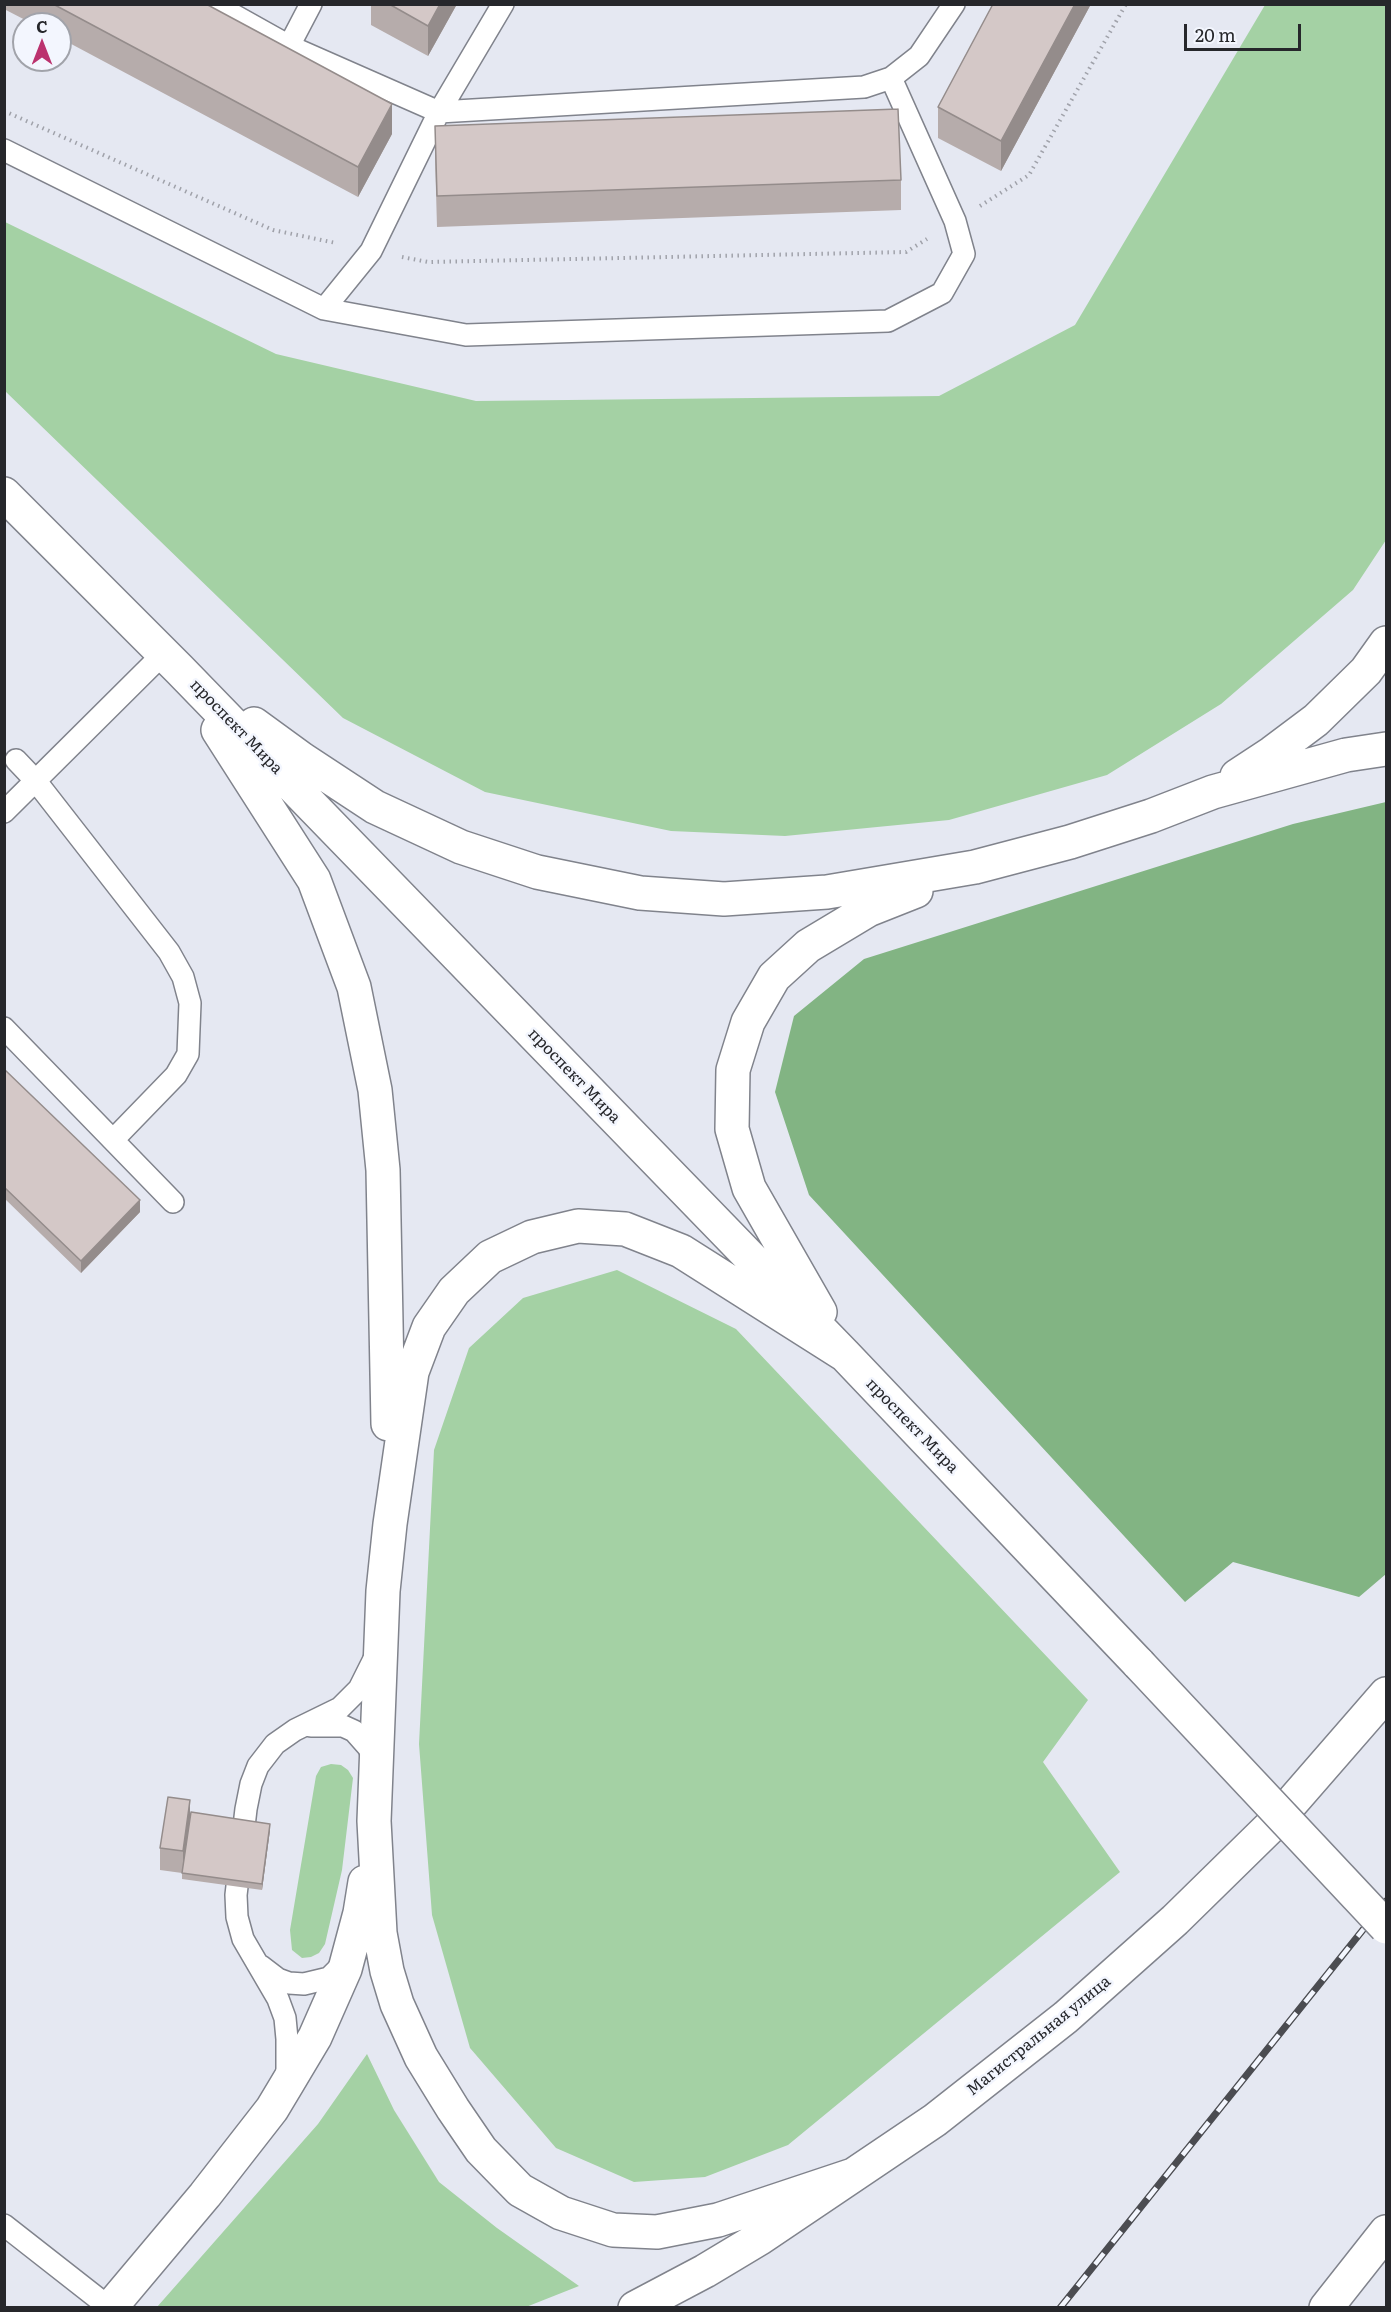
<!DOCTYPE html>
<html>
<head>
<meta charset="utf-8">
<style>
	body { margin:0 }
	#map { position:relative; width:1391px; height:2312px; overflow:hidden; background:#e5e8f2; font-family:Literata,serif }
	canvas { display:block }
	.frame { position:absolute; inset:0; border:6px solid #26272b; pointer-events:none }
	.north { position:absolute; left:12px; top:12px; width:60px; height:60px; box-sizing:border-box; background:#f3f6fe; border:2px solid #a1a3aa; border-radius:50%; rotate:0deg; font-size:16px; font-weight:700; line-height:24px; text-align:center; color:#26272b }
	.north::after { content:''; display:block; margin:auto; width:21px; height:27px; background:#bb326e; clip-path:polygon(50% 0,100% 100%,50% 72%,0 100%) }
	.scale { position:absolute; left:1184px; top:24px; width:117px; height:27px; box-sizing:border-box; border:3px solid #26272b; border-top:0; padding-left:8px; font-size:18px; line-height:21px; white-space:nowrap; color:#26272b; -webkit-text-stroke:4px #f3f6fe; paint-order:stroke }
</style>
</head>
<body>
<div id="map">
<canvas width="1391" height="2312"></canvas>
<div class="frame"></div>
<div class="north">С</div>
<div class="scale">20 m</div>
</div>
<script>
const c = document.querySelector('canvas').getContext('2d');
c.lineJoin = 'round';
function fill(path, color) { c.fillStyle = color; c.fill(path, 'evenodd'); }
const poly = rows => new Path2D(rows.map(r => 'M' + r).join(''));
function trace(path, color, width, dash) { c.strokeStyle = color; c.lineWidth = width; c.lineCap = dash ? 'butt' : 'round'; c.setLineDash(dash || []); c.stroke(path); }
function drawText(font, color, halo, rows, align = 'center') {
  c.font = font + ' Literata,serif'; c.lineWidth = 5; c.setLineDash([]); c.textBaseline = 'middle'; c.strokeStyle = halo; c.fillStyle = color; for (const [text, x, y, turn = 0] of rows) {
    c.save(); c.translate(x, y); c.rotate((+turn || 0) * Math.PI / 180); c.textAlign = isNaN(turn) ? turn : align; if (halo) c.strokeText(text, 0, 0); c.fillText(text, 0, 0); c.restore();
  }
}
const green = poly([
	[1265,5,1386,5,1386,540,1353,590,1221,704,1107,775,949,820,785,836,671,831,485,792,343,718,5,391,5,222,276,354,476,401,939,396,1075,325],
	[617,1270,736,1329,1088,1700,1043,1762,1120,1872,788,2145,705,2177,634,2182,556,2148,470,2048,432,1915,419,1744,434,1450,469,1348,523,1298],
	[331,1764,341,1765,348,1770,353,1778,342,1870,325,1944,319,1953,311,1957,302,1958,292,1950,290,1930,316,1776,321,1767],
	[367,2054,394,2110,439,2182,497,2228,579,2286,526,2307,157,2307,318,2124]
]);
const forest = poly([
	[1386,802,1386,1574,1359,1597,1233,1562,1185,1602,809,1195,775,1092,794,1016,864,959,1293,824]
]);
const path = poly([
	[4,111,273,230,336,243],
	[980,206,1029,175,1126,4],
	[402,257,428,262,906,252,927,239]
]);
const lane = poly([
	[214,4,289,46,439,112,864,87,891,78,919,56,954,4],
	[289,46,311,4],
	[4,150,324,309,466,335,888,321,942,293,964,254,955,221,891,78],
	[324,309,371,251,439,112,503,4],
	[16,760,35,780,169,952,183,977,190,1003,188,1054,176,1075,113,1140],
	[4,812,163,654],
	[4,1028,173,1202],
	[311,1726,343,1726,354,1731,369,1748,373,1760],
	[261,1966,278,1979,289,1983,304,1984,329,1978,344,1963],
	[287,2078,287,2039,285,2018,278,1999,243,1939,237,1917,236,1895,246,1809,251,1784,258,1766,275,1744,295,1730,340,1708,359,1689,375,1657],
	[4,2225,110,2308]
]);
const secondary = poly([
	[1326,2308,1386,2232]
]);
const primary = poly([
	[4,494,180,670,845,1355,1139,1664],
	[254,724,302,759,375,807,461,847,537,872,640,893,724,899,827,892,975,867,1070,842,1151,816,1213,792,1346,755,1386,749],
	[218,730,314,880,354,987,375,1090,383,1170,388,1424],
	[1237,776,1272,753,1316,720,1366,671,1386,643],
	[820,1312,749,1188,732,1129,733,1070,748,1022,774,977,808,946,868,910,916,891],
	[845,1355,681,1251,625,1229,578,1226,532,1237,490,1257,454,1291,429,1327,412,1372,390,1524,383,1591,374,1821,380,1933,387,1971,397,2004,421,2057,453,2109,481,2150,520,2190,561,2213,613,2230,657,2232,718,2220,853,2175],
	[110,2308,205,2195,272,2109,287,2084,315,2037,345,1969,360,1913,365,1882],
	[635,2308,705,2271,760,2238,935,2120,1066,2017,1175,1920,1273,1824,1386,1694]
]);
const rail = poly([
	[1060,2308,1386,1901]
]);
const primaryBridge = poly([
	[1139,1664,1386,1927]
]);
const wall = poly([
	[4,4,206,4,392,134,358,197,60,38,60,24,33,24,4,9],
	[371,4,457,4,428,56,371,25],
	[993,4,1091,4,1001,171,938,138,938,107],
	[435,126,901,180,901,210,437,227,435,156],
	[4,1069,140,1212,81,1273,4,1198],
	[190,1816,270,1830,262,1890,182,1879,182,1873,160,1870,160,1848]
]);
const shadedWall = poly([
	[440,4,457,4,428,56,428,26],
	[1075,4,1091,4,1001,171,1001,141],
	[392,104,392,134,358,197,358,167],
	[140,1200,140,1212,81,1273,81,1261],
	[190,1800,190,1822,183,1873,183,1851],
	[270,1824,270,1830,262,1890,262,1884]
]);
const building = poly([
	[53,4,206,4,392,104,358,167,53,4],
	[389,4,440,4,428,26,389,4],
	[993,4,1075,4,1001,141,938,107,993,4],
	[898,109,901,180,437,196,435,126,898,109],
	[4,1069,140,1200,81,1261,4,1187,4,1069],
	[168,1797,190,1800,183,1851,160,1848,168,1797],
	[191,1812,270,1824,262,1884,182,1873,191,1812]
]);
const streetNames = [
	["проспект Мира",236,727,46],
	["проспект Мира",574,1076,46],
	["проспект Мира",912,1426,46],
	["Магистральная улица",1039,2036,-39]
];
fill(green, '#a4d1a4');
fill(forest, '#82b483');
trace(lane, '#80838c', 24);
trace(secondary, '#80838c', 36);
trace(primary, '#80838c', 36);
trace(path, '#a0a2aa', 4, [1.5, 4.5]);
trace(lane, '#fff', 21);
trace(secondary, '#fff', 33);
trace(primary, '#fff', 33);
trace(rail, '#4b4c51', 7);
trace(rail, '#f3f6fe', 4.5, [14]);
trace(primaryBridge, '#80838c', 36, []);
trace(primaryBridge, '#fff', 33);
fill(wall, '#b6acab');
fill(shadedWall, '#948c8b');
fill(building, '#d4c8c7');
trace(building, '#948c8b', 1.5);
drawText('16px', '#26272b', '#f3f6fe', streetNames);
</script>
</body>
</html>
